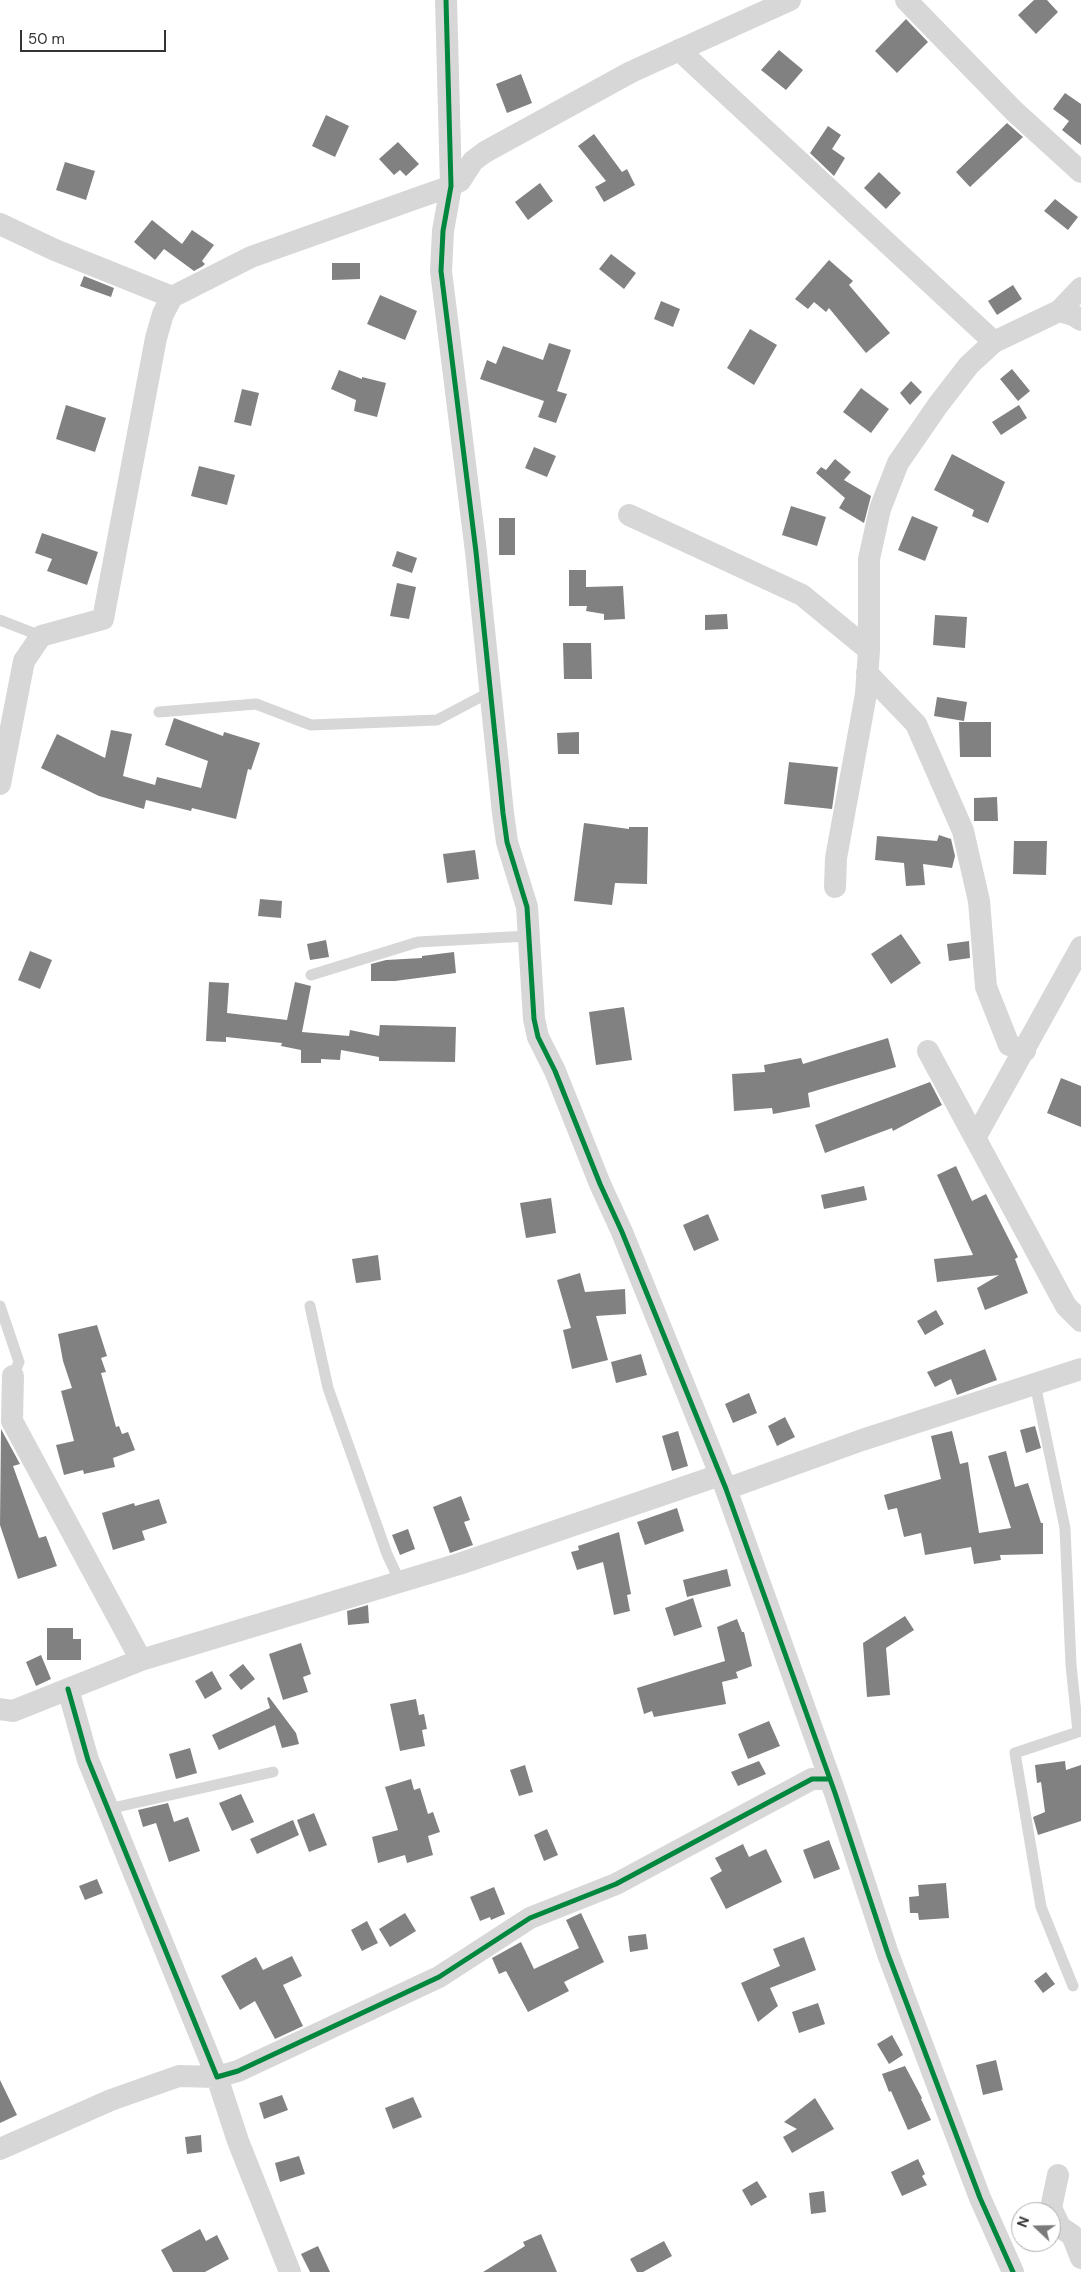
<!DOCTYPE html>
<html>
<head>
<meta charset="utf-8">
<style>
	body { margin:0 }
	#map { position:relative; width:1081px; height:2272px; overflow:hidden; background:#fff; font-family:"DM Sans",sans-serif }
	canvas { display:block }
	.north { position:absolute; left:1011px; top:2202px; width:50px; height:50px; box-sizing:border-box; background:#fff; border:1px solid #adadad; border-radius:50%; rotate:291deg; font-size:14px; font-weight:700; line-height:20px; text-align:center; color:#333 }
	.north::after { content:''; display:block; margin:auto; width:18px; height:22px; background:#7a7a7a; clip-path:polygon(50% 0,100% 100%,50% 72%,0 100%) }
	.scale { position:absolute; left:20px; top:30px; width:146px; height:22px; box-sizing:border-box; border:2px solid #333; border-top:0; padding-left:6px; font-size:15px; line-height:18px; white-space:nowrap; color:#333; -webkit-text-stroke:4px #fff; paint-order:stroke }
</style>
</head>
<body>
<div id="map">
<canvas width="1081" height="2272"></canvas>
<div class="north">N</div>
<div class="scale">50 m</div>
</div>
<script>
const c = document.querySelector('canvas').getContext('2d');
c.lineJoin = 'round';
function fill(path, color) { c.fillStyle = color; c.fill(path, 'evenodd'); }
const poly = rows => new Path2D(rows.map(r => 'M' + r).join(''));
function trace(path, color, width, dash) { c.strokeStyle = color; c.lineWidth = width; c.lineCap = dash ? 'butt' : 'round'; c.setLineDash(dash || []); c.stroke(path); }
const building = poly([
	[1034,0,1047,0,1058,12,1036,34,1018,15],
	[906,19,928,42,897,73,875,51],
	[779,50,803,70,786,90,761,70],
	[521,74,532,103,507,113,496,84],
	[1065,93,1081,104,1081,145,1062,130,1069,121,1053,109],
	[326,115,349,126,335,157,312,146],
	[1007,123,1023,137,970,187,956,172],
	[828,126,841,135,832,149,845,158,834,176,810,153],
	[594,134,622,172,627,169,635,185,604,202,595,187,606,181,578,146],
	[398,142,419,164,406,176,400,170,394,175,379,159],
	[65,162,95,171,86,200,56,190],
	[879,172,901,193,886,209,864,188],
	[540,183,553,201,528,220,515,202],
	[1055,199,1078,217,1068,230,1044,211],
	[152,220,182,244,192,230,214,245,202,261,205,264,203,266,194,271,164,249,155,260,134,242],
	[611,254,636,273,624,289,599,269],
	[829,260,853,281,849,285,890,333,866,353,829,308,826,312,814,302,808,309,795,299],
	[332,263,360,263,360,279,332,280],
	[84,276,114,288,111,297,80,286],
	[1013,285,1022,299,997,315,988,301],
	[380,295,417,311,405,340,367,324],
	[661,301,680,309,673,327,654,319],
	[750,329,777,345,754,385,727,368],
	[549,343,571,350,557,391,567,394,556,423,538,417,544,401,480,379,487,360,496,364,503,346,543,360],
	[1012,369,1030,391,1018,401,1000,379],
	[339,370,362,379,362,377,386,383,377,417,354,411,356,400,331,389],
	[911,381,922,392,910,405,900,393],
	[861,388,889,409,871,433,843,412],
	[242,389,259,393,251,426,234,422],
	[66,405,106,418,95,452,56,439],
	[1019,405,1027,418,1001,435,992,422],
	[534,447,556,456,547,477,525,468],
	[952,454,1005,482,988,523,972,516,974,510,934,490],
	[835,459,851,472,844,480,871,496,864,523,839,508,845,498,816,473,821,467,826,470],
	[199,466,235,475,227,505,191,496],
	[791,506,826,517,817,546,782,535],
	[912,516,938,527,925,561,898,550],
	[499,518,515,518,515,555,499,555],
	[42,533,98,552,87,585,47,571,52,559,35,553],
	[397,551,417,558,412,573,392,566],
	[569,570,586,570,586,587,623,586,625,619,604,620,604,614,586,611,587,606,569,606],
	[397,583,416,587,409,619,390,616],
	[727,614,728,629,705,630,705,615],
	[935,615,967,617,965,648,933,645],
	[563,643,591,643,592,679,564,679],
	[937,697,967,702,964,721,934,716],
	[174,718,223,736,224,732,260,743,251,770,248,769,236,819,192,808,191,811,146,800,144,809,99,796,41,768,57,734,105,758,111,730,132,734,123,776,155,785,157,777,201,788,208,761,165,745],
	[959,722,991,722,991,757,960,757],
	[579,732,579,754,558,754,557,733],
	[789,762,838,767,832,809,784,804],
	[997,797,998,821,974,821,974,798],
	[584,823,629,829,629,827,648,827,647,884,615,883,612,905,574,901],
	[939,835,951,839,955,856,952,868,923,864,925,885,906,886,904,863,875,860,877,836,937,841],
	[1014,841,1047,841,1046,875,1013,874],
	[475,850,479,879,447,883,443,854],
	[260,899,282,901,281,918,258,916],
	[901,934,921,963,891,984,871,954],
	[326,940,329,957,310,960,307,944],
	[969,941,970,958,949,961,947,944],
	[30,951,52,960,40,989,18,980],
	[454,952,456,973,395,981,371,981,371,964,386,960,422,958,422,956],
	[209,982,229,983,227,1013,287,1020,295,982,311,986,302,1032,349,1036,350,1030,379,1036,380,1025,456,1027,455,1062,379,1061,379,1057,341,1050,340,1060,321,1059,321,1063,301,1063,301,1050,281,1046,282,1043,226,1037,226,1042,206,1041],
	[624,1007,632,1060,596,1065,589,1012],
	[888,1038,896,1067,808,1093,810,1107,773,1114,772,1108,734,1111,732,1074,765,1072,764,1065,801,1058,803,1064],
	[1061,1078,1081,1086,1081,1127,1047,1113],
	[930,1082,942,1105,893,1131,892,1128,825,1153,815,1125],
	[956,1166,972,1201,986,1194,1018,1257,1015,1259,1028,1293,985,1310,977,1288,999,1275,937,1282,934,1259,973,1255,937,1175],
	[864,1186,867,1200,824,1209,821,1195],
	[551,1198,556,1233,526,1238,520,1203],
	[708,1214,719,1240,694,1251,683,1225],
	[378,1255,381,1280,356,1283,352,1259],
	[580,1273,585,1292,625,1289,626,1314,596,1316,608,1360,572,1369,563,1330,571,1328,557,1280],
	[936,1310,944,1324,925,1335,917,1321],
	[97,1325,107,1356,101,1358,106,1372,101,1373,116,1427,119,1426,122,1434,128,1432,135,1450,113,1458,115,1467,84,1474,83,1470,64,1475,56,1445,74,1441,61,1391,72,1388,63,1361,58,1334],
	[985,1349,997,1380,957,1395,951,1379,935,1387,927,1372],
	[641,1354,647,1375,616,1383,611,1362],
	[749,1393,757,1413,733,1423,725,1404],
	[785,1417,795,1437,777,1446,768,1426],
	[1035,1426,1041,1448,1026,1453,1020,1430],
	[1,1429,20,1464,13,1466,39,1538,46,1536,57,1566,18,1579,0,1525],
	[678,1431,688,1466,672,1471,662,1436],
	[952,1431,960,1464,968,1462,979,1533,1011,1528,988,1456,1006,1451,1015,1487,1028,1483,1041,1523,1043,1523,1043,1554,1000,1555,1001,1560,974,1564,971,1547,925,1555,921,1533,904,1537,897,1508,888,1510,884,1495,941,1479,931,1436],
	[461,1496,470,1520,464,1522,473,1545,450,1553,433,1507],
	[159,1499,167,1523,142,1531,145,1540,113,1550,102,1513,134,1503,135,1506],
	[677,1508,684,1531,645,1545,637,1522],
	[408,1529,415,1549,400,1555,392,1535],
	[619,1532,631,1594,627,1595,630,1611,614,1615,603,1562,577,1570,571,1552,579,1550,578,1546],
	[727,1569,731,1586,687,1597,683,1580],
	[693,1598,702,1627,674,1636,665,1608],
	[368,1605,369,1623,348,1625,347,1611],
	[905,1616,914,1630,886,1648,890,1695,867,1697,863,1643],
	[737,1619,742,1632,744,1632,752,1666,736,1672,738,1678,722,1682,726,1704,654,1717,652,1711,644,1714,637,1688,725,1661,717,1627],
	[47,1628,73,1628,73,1639,81,1639,81,1660,47,1660],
	[301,1643,311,1674,303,1677,308,1692,283,1700,269,1654],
	[41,1655,51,1679,36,1686,26,1662],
	[243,1664,255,1679,241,1690,229,1675],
	[212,1671,222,1689,205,1699,195,1681],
	[269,1697,296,1733,299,1744,282,1748,275,1725,219,1750,212,1735,270,1708,267,1698],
	[416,1699,419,1715,424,1714,427,1729,422,1730,425,1746,400,1751,390,1704],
	[769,1721,780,1746,748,1759,738,1734],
	[190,1748,197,1773,176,1779,169,1754],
	[759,1761,766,1774,738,1786,731,1772],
	[1065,1761,1066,1770,1081,1765,1081,1821,1038,1835,1033,1817,1045,1812,1041,1782,1037,1783,1035,1765],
	[525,1765,533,1792,519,1796,510,1770],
	[411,1779,414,1790,420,1788,428,1814,433,1812,440,1832,428,1836,433,1855,407,1863,405,1855,378,1863,372,1837,398,1830,385,1787],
	[241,1794,254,1822,232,1831,219,1803],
	[168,1803,174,1822,188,1817,200,1851,169,1862,156,1823,143,1827,138,1810],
	[314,1813,327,1845,309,1852,297,1820],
	[293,1820,299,1835,257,1854,250,1839],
	[547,1829,558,1855,544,1861,534,1835],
	[829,1840,840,1869,814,1879,803,1850],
	[743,1844,749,1857,766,1849,782,1882,726,1909,710,1878,722,1871,715,1858],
	[97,1879,103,1893,85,1900,79,1886],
	[946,1883,949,1918,919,1920,918,1913,910,1913,909,1897,919,1896,918,1885],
	[494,1887,505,1914,491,1920,490,1917,480,1921,470,1897],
	[405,1913,416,1931,390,1947,379,1929],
	[581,1913,604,1962,564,1982,569,1991,528,2012,506,1971,499,1974,492,1958,521,1942,534,1969,579,1948,566,1920],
	[367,1921,378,1943,362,1951,351,1930],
	[646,1934,648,1949,630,1952,628,1936],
	[804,1937,816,1970,770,1988,778,2006,758,2022,741,1983,780,1966,773,1949],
	[292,1956,302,1976,283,1985,303,2026,275,2039,255,2001,240,2010,221,1976,256,1957,263,1970],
	[1046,1972,1055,1984,1043,1993,1034,1981],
	[818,2003,825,2024,799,2033,792,2012],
	[892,2035,903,2055,889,2064,877,2044],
	[996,2060,1003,2090,983,2095,976,2065],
	[905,2066,922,2098,921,2099,931,2120,908,2130,891,2091,889,2092,882,2074],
	[0,2080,17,2115,0,2123],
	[282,2095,288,2110,264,2119,259,2103],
	[413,2097,422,2117,393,2129,385,2108],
	[815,2098,834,2129,792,2153,783,2137,797,2129,784,2122],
	[201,2135,202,2152,187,2154,185,2137],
	[299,2156,305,2174,280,2182,275,2163],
	[918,2159,925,2174,922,2176,927,2185,902,2196,891,2172],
	[757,2181,767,2197,751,2206,742,2190],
	[824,2191,826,2212,811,2214,809,2193],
	[200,2229,206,2241,217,2235,229,2259,205,2272,173,2272,161,2250],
	[541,2234,557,2272,483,2272,525,2246,523,2242],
	[664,2241,672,2256,643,2272,637,2272,630,2259],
	[318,2246,330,2272,310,2272,301,2254]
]);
const service = poly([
	[0,620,41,636],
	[159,712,256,704,311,725,437,720,490,692],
	[311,975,418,942,528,936],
	[0,1306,19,1362,13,1376],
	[310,1306,328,1388,387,1554,400,1582],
	[1035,1384,1065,1528,1071,1665,1078,1732,1015,1753,1041,1907,1073,1986],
	[108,1809,273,1772]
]);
const minor = poly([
	[446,0,451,186,443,231,441,271,476,552,503,813,507,842,527,907,534,1019,538,1037,555,1071,600,1184,622,1232,726,1489,835,1793,888,1954,980,2198,1013,2272],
	[906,0,1014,111,1081,172],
	[679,50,994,342],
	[0,224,55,250,172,297,251,257,451,186,460,181,473,161,485,152,631,72,790,0],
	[1059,311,1081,288],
	[629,515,802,595,869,650],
	[867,673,916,724,963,831,979,901,986,987,1009,1045,1025,1051],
	[0,784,24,661,41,636,103,619,156,338,163,314,172,297],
	[835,887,836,858,866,694,869,650,869,559,880,509,898,463,938,405,969,365,994,342,1059,311,1073,315,1081,320],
	[928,1051,1066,1306,1081,1321],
	[975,1138,1081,947],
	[13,1376,12,1421,141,1660],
	[726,1489,862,1440,1081,1369],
	[68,1689,88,1760,217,2077,238,2071,439,1977,530,1918,616,1884,812,1779,830,1779],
	[0,1709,13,1711,141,1660,459,1564,720,1475],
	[0,2149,111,2100,179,2076,217,2077,238,2141,290,2272],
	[1058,2175,1051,2208,1060,2227,1072,2235,1081,2258]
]);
const cycleway = poly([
	[446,0,451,186,443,231,441,271,476,552,503,813,507,842,527,907,534,1019,538,1037,555,1071,600,1184,622,1232,726,1489,835,1793,888,1954,980,2198,1013,2272],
	[68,1689,88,1760,217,2077,238,2071,439,1977,530,1918,616,1884,812,1779,830,1779]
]);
fill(building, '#818181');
trace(service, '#d7d7d7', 11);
trace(minor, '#d7d7d7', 22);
trace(cycleway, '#00873e', 5);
</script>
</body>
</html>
